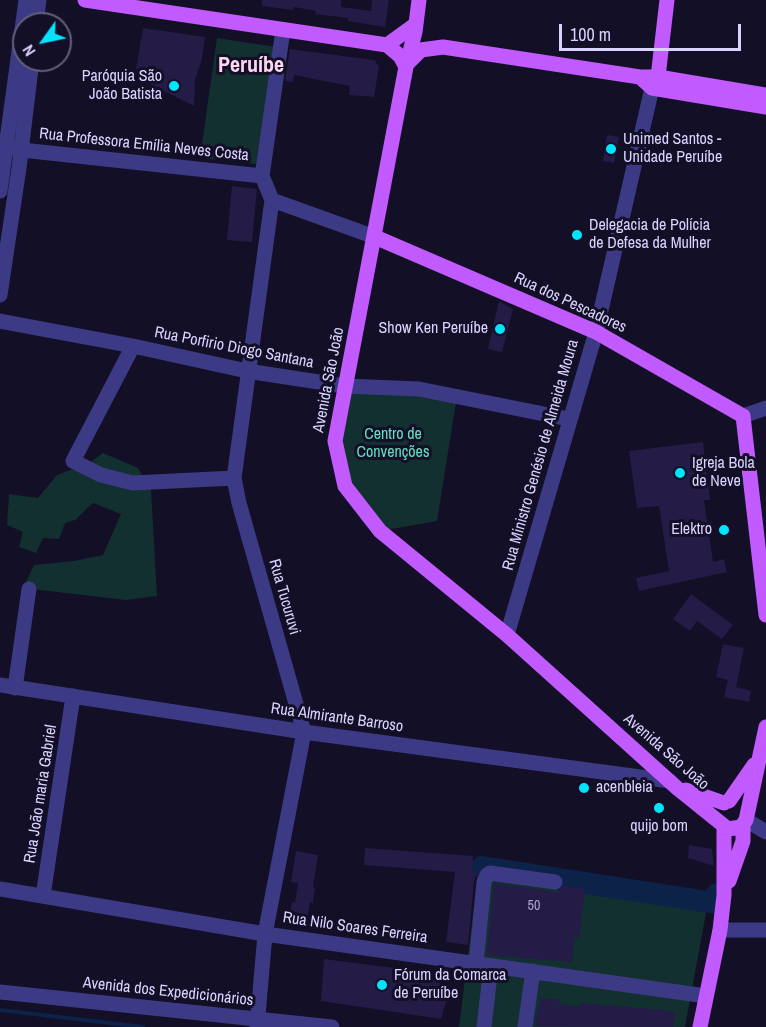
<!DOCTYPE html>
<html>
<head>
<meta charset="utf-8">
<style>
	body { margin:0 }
	#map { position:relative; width:766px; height:1027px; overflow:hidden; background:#130f26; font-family:"Archivo Narrow",sans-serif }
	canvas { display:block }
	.north { position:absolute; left:12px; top:12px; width:60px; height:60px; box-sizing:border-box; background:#130f26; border:2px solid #625e7d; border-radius:50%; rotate:237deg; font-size:16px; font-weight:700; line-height:24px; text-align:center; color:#d9d4ff }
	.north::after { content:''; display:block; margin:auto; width:21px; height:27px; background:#00e5ff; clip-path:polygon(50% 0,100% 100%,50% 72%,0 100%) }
	.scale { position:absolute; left:559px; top:24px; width:182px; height:27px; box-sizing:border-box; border:3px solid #d9d4ff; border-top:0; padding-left:8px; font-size:18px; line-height:21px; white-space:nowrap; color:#d9d4ff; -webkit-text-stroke:4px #130f26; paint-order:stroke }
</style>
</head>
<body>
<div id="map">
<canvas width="766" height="1027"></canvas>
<div class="north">N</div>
<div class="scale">100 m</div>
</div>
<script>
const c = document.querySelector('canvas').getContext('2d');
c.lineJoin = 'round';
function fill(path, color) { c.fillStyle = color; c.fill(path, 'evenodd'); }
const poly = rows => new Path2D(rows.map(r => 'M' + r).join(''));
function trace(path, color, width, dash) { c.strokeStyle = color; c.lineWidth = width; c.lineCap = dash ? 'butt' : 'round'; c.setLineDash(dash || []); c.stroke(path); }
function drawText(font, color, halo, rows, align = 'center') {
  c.font = font + ' "Archivo Narrow",sans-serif'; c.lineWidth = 6; c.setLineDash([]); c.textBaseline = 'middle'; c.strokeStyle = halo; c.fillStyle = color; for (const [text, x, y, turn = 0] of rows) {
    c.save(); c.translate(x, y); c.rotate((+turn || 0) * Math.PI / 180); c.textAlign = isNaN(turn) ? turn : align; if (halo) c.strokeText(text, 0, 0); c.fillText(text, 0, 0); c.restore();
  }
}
const green = poly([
	[217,38,276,47,256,164,200,158],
	[345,386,457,396,437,521,380,531,345,486,335,442],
	[103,453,138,468,151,491,157,596,126,600,23,588,34,565,74,561,103,555,121,514,93,503,75,520,65,523,59,539,43,538,36,553,19,547,23,532,7,525,9,494,38,498,57,475,89,463],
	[480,858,708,902,685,1027,459,1027]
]);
const stream = poly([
	[0,1010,143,1027]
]);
const river = poly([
	[482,867,715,903,717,894]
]);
const building = poly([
	[262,0,341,0,341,7,371,11,372,0,389,0,385,27,348,21,348,18,315,14,316,11,294,7,293,10,262,6],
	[143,28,205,37,202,59,195,80,194,106,144,81,142,78,143,68,136,69],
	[290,49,374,60,379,66,374,97,349,95,350,86,294,75,293,82,285,81],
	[607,135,619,137,614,163,603,161],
	[232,186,257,189,252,242,227,240],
	[499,301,513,309,502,352,488,349],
	[703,442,710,500,704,500,713,562,724,559,727,572,639,591,636,578,669,571,659,506,637,508,629,451],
	[691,594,733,625,722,639,697,621,690,631,673,619],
	[723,644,744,648,736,687,751,691,749,702,724,697,728,680,716,677],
	[689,845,712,849,714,866,688,858],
	[365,848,473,856,472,872,477,872,474,881,468,945,446,942,455,872,364,865],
	[296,851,318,855,313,887,315,888,313,903,310,902,307,919,289,916,292,902,295,903,298,883,291,882],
	[494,883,554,892,559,891,564,886,585,889,579,938,574,937,572,962,487,955],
	[324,959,402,969,402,977,436,980,449,991,441,1019,321,1001],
	[540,999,559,999,559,1004,579,1007,579,1003,675,1011,673,1027,535,1026]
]);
const minor = poly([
	[36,24,39,0],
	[6,146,22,150,262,176],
	[262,176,283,30],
	[0,191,26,0],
	[272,200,375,237],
	[0,295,19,168,32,60],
	[0,321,133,346,247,371,345,386,419,389,569,419],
	[133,346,73,461,101,475,133,483,234,478],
	[743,416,766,408],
	[507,635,596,332,652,88,658,77],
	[0,685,304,732,670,781],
	[15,688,29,589],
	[746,820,766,832],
	[0,889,265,934,706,996],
	[43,896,73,696],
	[720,930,766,930],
	[476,964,484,882,487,875,490,873,555,882],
	[0,992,332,1027],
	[257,1027,265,934,304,732,239,503,234,478,272,200,262,176],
	[484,1027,491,966],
	[525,1027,533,971]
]);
const major = poly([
	[85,0,387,45,400,56,406,67],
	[419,0,415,32,406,67,335,441,345,486,380,531,507,635,677,788,728,829,741,827,746,820,766,727],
	[387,45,416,24],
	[407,64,421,50,443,47,640,77,658,77,766,95],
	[640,77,652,88,766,107],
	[658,77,667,0],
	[375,237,596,332,743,416,766,615],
	[686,790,724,803],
	[729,801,754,765],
	[729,881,743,841,743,824],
	[700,1027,720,930,724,895,724,827]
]);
const markers = [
	[174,86,6,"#00e5ff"],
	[611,149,6,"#00e5ff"],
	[577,235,6,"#00e5ff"],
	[500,329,6,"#00e5ff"],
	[680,473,6,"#00e5ff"],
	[724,530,6,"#00e5ff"],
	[584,788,6,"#00e5ff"],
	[659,808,6,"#00e5ff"],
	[382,985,6,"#00e5ff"]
];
const numberNames = [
	["50",534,906]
];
const poiNames = [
	["Paróquia São",162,77,"right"],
	["João Batista",162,95,"right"],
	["Unimed Santos -",623,140],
	["Unidade Peruíbe",623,158],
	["Delegacia de Polícia",589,226],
	["de Defesa da Mulher",589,244],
	["Show Ken Peruíbe",488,329,"right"],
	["Igreja Bola",692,464],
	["de Neve",692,482],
	["Elektro",712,530,"right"],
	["acenbleia",596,788],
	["quijo bom",659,827,"center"],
	["Fórum da Comarca",394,976],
	["de Peruíbe",394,994]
];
const streetNames = [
	["Rua Professora Emília Neves Costa",144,145,6],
	["Rua dos Pescadores",570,303,25],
	["Rua Porfirio Diogo Santana",234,348,11],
	["Avenida São João",329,380,-79],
	["Rua Ministro Genésio de Almeida Moura",541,455,-74],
	["Rua Tucuruvi",284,597,74],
	["Rua Almirante Barroso",337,718,8],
	["Avenida São João",666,752,41],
	["Rua João maria Gabriel",41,794,-81],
	["Rua Nilo Soares Ferreira",355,928,8],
	["Avenida dos Expedicionários",168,992,6]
];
const parkNames = [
	["Centro de",393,435],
	["Convenções",393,453]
];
const districtNames = [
	["Peruíbe",251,66]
];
fill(green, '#12302f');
trace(stream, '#0c2248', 4);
trace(river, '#0c2248', 22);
fill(building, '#241b47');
trace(minor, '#3d3a85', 15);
trace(major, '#c25bff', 15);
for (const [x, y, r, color] of markers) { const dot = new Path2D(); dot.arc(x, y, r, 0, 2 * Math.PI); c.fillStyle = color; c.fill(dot); trace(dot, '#130f26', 2); }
drawText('14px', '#aca6d1', null, numberNames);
drawText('16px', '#d9d4ff', '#130f26', poiNames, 'left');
drawText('16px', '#d9d4ff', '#130f26', streetNames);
drawText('16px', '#5fe0c0', '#130f26', parkNames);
drawText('bold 22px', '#ffd6f0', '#130f26', districtNames);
</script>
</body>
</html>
